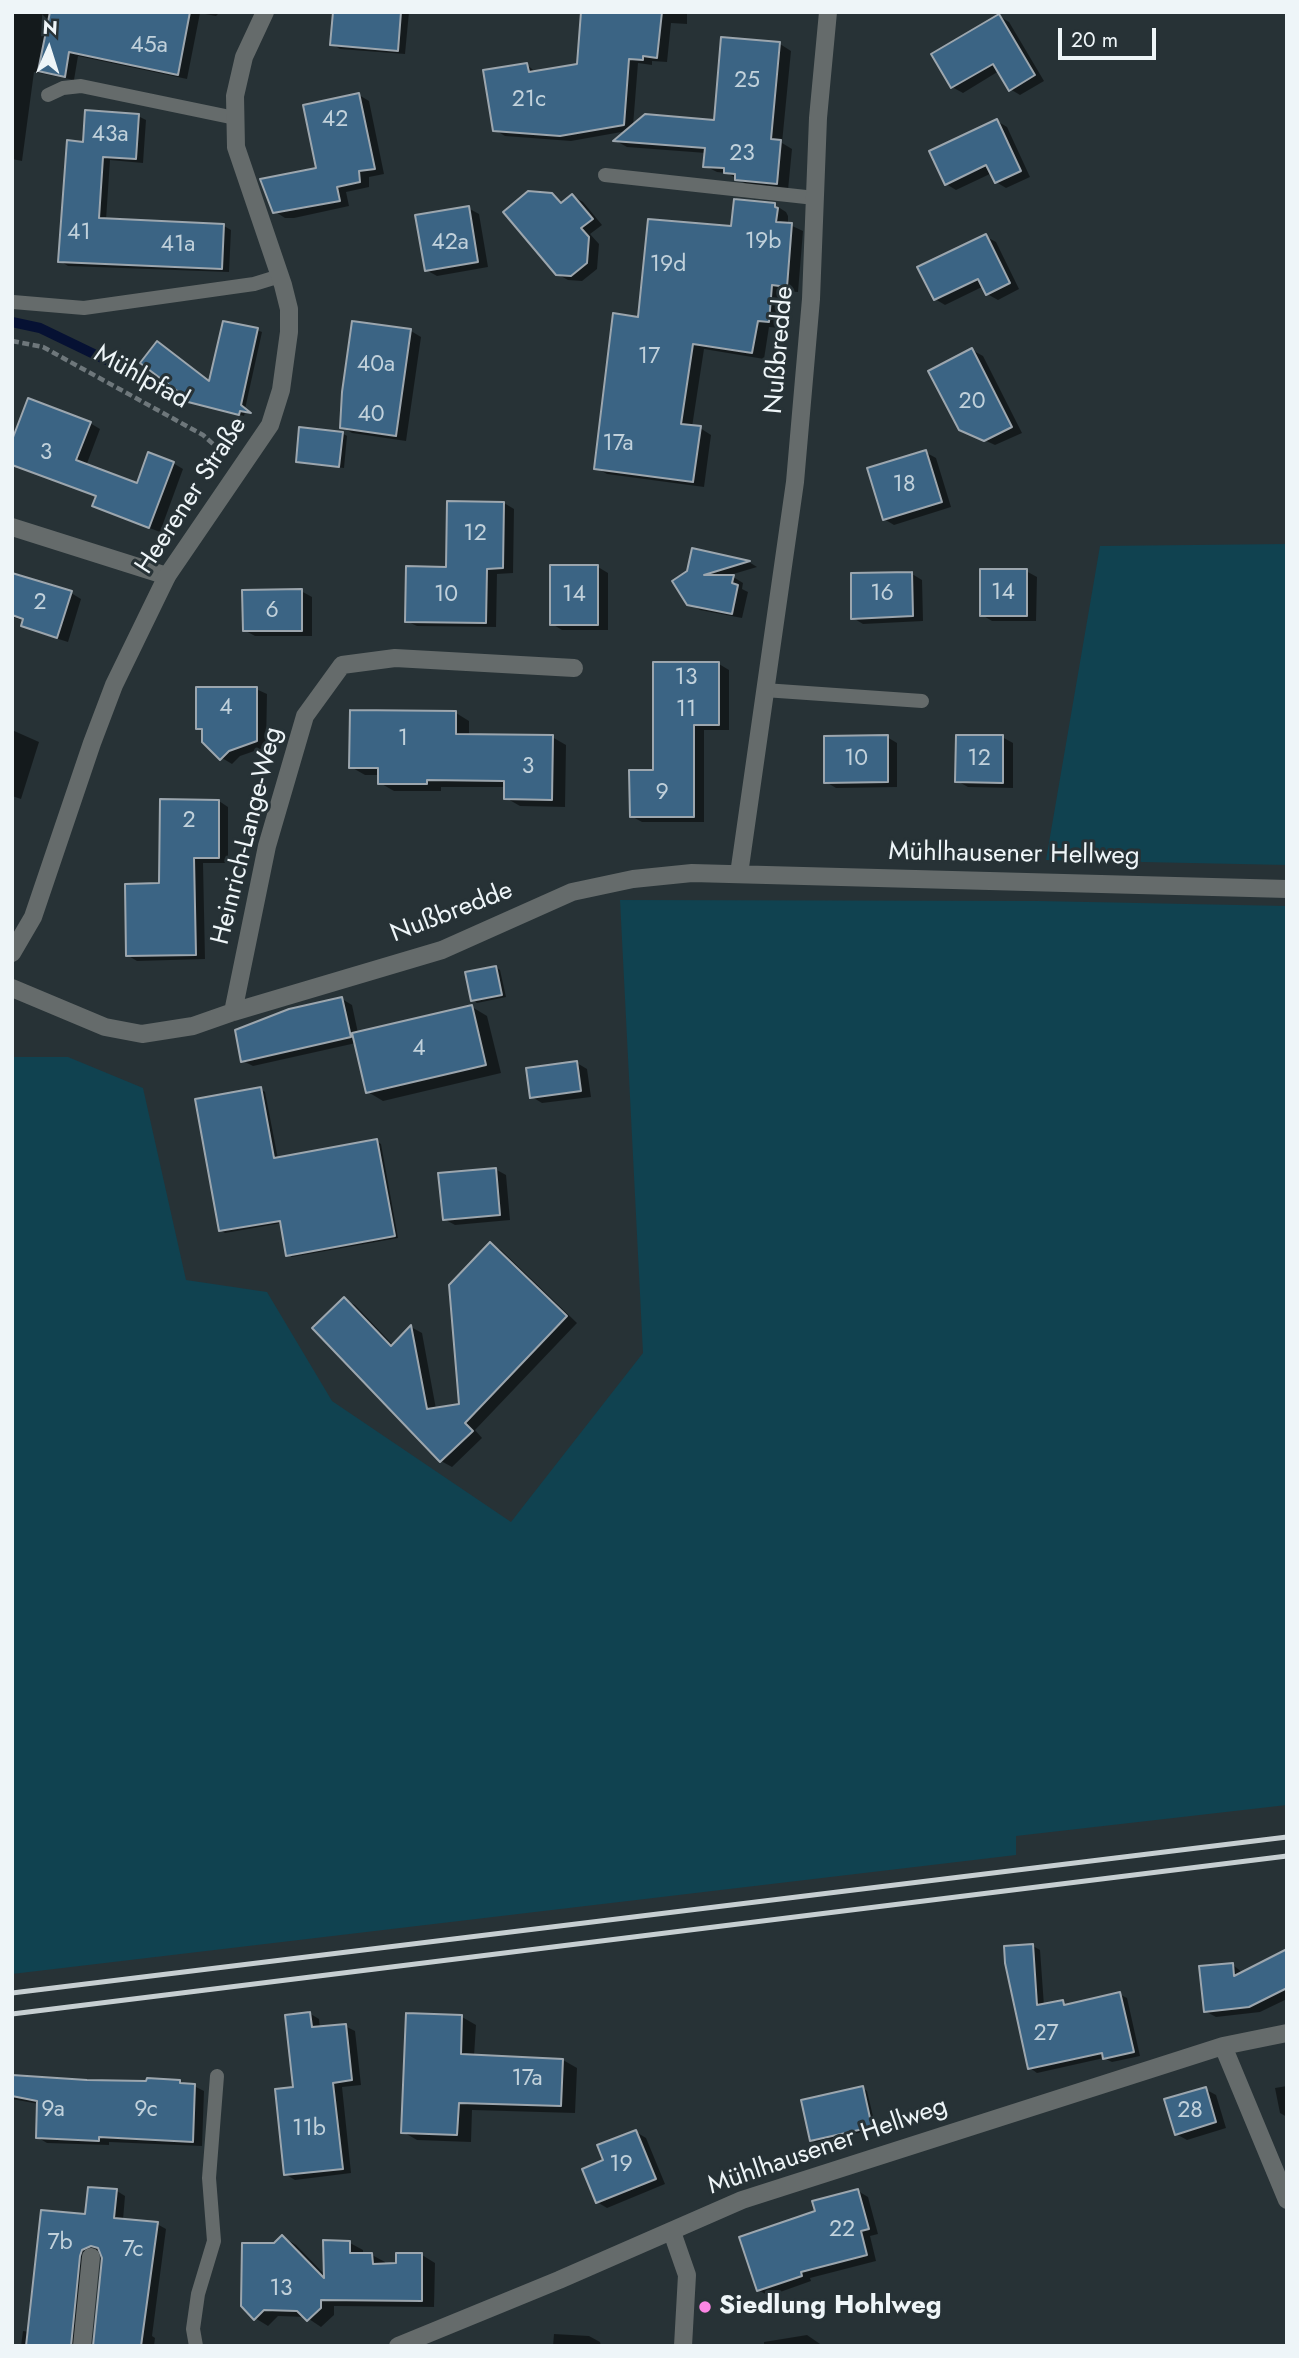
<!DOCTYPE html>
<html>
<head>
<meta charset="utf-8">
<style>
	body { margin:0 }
	#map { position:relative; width:1299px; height:2358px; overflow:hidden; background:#273236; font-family:Jost,sans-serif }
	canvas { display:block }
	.frame { position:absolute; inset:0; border:14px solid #eef5f8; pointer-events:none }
	.north { position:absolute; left:14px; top:14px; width:70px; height:70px; -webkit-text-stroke:5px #273236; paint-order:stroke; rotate:3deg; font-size:19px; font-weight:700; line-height:28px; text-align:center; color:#eef5f8 }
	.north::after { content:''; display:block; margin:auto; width:24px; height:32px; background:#eef5f8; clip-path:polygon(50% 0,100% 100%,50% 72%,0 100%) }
	.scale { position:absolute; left:1058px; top:28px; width:98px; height:32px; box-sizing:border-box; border:4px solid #eef5f8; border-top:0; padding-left:9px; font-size:21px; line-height:24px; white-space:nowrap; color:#eef5f8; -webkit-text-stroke:5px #273236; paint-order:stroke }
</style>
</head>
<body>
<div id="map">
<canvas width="1299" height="2358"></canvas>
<div class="frame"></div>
<div class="north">N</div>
<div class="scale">20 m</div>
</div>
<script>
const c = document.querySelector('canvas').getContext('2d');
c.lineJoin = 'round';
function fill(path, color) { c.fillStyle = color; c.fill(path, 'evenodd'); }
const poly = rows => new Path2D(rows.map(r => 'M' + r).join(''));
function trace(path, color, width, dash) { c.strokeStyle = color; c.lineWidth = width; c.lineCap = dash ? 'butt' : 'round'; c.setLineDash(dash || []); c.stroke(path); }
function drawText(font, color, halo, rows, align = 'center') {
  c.font = font + ' Jost,sans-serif'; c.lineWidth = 6; c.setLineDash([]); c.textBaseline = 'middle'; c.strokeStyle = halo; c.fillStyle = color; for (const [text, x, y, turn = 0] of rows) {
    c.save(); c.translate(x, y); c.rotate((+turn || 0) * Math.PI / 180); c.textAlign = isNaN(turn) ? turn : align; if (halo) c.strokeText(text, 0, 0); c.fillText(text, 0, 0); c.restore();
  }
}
const green = poly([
	[1287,544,1287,865,1046,860,1100,546],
	[620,900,1039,901,1287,906,1287,1805,1016,1836,1016,1855,12,1974,12,1057,68,1057,143,1088,186,1280,267,1292,332,1401,511,1522,643,1353]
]);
const shadow = poly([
	[12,12,220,12,216,16,200,13,187,79,78,56,74,80,34,72,22,161,12,159],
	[335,12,409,12,405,54,340,49,332,44],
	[586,12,687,12,687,24,671,23,667,62,652,61,652,65,638,63,633,126,715,122,780,44,791,51,782,143,792,149,788,190,748,185,727,173,717,172,705,166,706,153,627,147,616,141,627,131,571,141,505,136,495,130,527,65,537,73,578,66],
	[999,16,1009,22,1044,81,1020,95,1010,89,999,71,963,93,952,87],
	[359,95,369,101,384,174,369,177,369,187,346,192,349,206,294,218,285,218,274,211,318,169],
	[138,116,146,120,143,163,110,160,106,220,224,226,231,230,229,272,68,266,60,261,85,144],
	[997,121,1007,127,1030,177,1006,188,996,182,992,173,956,190,946,184],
	[552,195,564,203,573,196,583,202,602,225,590,234,599,244,597,269,582,281,568,280,557,274],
	[775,205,786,212,788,216,788,224,803,231,798,292,783,291,780,328,769,327,764,359,704,349,692,427,700,428,711,435,704,487,607,474,596,468,640,319,733,228],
	[468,208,479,214,488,267,437,276,426,270],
	[985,236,996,242,1019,289,998,300,987,294,984,286,945,305,935,299],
	[354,323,411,331,421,337,406,441,352,433,342,427],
	[257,330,262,332,245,409,250,413,245,412,244,416,190,401,210,383],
	[972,350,983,356,1022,433,995,445,967,432],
	[90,423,100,429,86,466,138,485,173,463,183,469,160,532,105,511,94,505,97,497,12,464],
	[342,433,347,436,344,468,302,463,297,461],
	[925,452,936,458,951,507,894,525,884,519],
	[504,503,514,509,513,573,497,574,496,627,417,626,406,621],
	[693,550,749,562,757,567,730,575,743,583,742,589,748,592,742,618,700,610,689,603,689,572],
	[598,567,608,573,608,630,562,630,552,624],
	[1026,571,1037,577,1036,621,992,621,982,615],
	[12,574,71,593,81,599,68,642,33,631,23,625,25,621,12,617],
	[912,574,922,580,923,621,863,624,853,618],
	[301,591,312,597,312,636,255,636,244,630],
	[719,664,729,670,729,730,704,730,704,822,642,822,631,816,654,772],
	[256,689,267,694,266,747,240,756,232,764,222,758,204,731,198,728],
	[456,713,469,721,469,736,552,737,566,745,565,807,520,806,506,798,506,787,441,787,441,791,394,791,380,783,380,775,365,775,351,767],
	[12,730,39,742,21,799,12,796],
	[887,737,897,743,897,787,836,788,826,782],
	[1002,737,1013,743,1013,788,968,787,957,781],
	[219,801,228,807,228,863,203,863,205,959,137,961,127,955,161,885],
	[496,967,500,970,506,997,477,1003,473,1000],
	[342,999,352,1005,358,1033,472,1007,487,1016,501,1073,383,1101,368,1092,356,1043,253,1066,243,1061],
	[577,1063,587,1069,591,1097,542,1103,532,1097],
	[261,1089,265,1092,278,1159,376,1141,381,1144,398,1238,292,1257,288,1255,282,1223,225,1233,220,1230],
	[495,1169,506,1175,510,1220,455,1225,444,1219],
	[490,1244,501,1250,577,1323,475,1430,482,1438,452,1467,441,1461,344,1299,355,1305,394,1346,411,1327,422,1333,436,1409,461,1406],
	[1033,1946,1040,1950,1044,2006,1062,2002,1069,2005,1119,1994,1127,1998,1140,2056,1112,2062,1104,2058,1037,2073,1030,2068],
	[1287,1951,1287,1999,1260,2012,1216,2017,1205,2011,1233,1965,1243,1973],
	[309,2013,319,2019,320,2028,345,2026,355,2031,361,2085,342,2087,351,2173,295,2180,285,2174,295,2089],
	[462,2017,476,2025,474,2056,563,2060,577,2068,575,2113,472,2110,471,2142,417,2140,403,2132],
	[12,2077,87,2082,179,2082,186,2085,194,2086,204,2091,202,2146,109,2142,109,2145,47,2143,37,2137,39,2104,12,2099],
	[1287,2086,1287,2117,1280,2113,1275,2088],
	[862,2088,867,2091,876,2129,816,2142,811,2140],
	[1205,2089,1216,2095,1226,2128,1187,2140,1176,2134],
	[636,2132,646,2138,665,2184,607,2208,597,2202,605,2161],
	[117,2191,125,2196,123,2220,157,2224,166,2229,152,2336,155,2338,154,2346,95,2346,104,2258,102,2250,95,2251,80,2346,21,2346,23,2331,30,2332,86,2216],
	[858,2191,868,2197,878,2234,870,2236,876,2261,810,2278,811,2281,769,2296,758,2290,817,2212],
	[283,2237,296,2245,326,2276,350,2243,363,2250,363,2254,372,2255,385,2262,385,2266,397,2265,422,2255,435,2263,434,2307,334,2306,334,2315,321,2327,306,2317,278,2316,268,2326,255,2318,275,2245],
	[554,2334,589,2336,600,2342,601,2346,553,2346],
	[807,2335,823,2346,764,2346,764,2342]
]);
const stream = poly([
	[12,322,40,328,154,383]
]);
const building = poly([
	[50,12,190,12,178,75,69,52,65,77,38,71,50,12],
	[333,12,401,12,398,51,330,45,333,12],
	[581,12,662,12,657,58,643,56,643,60,629,59,624,125,560,136,493,131,483,70,527,63,529,72,577,64,581,12],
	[999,14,1035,75,1009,91,993,64,951,88,931,54,999,14],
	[721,37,780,42,771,139,781,140,777,184,735,180,735,174,724,173,724,168,703,167,705,148,613,141,645,114,714,120,721,37],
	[359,93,375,169,359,171,360,182,337,187,340,201,273,213,260,179,316,168,303,105,359,93],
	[85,110,139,114,136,159,103,157,99,218,224,224,222,269,58,262,67,140,83,142,85,110],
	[997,119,1021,171,995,183,986,165,945,185,929,151,997,119],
	[528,191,552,193,561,203,572,194,593,219,581,228,589,237,587,263,571,276,556,275,503,212,528,191],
	[734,199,775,203,775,207,778,208,776,222,792,223,787,287,772,285,769,322,758,321,752,353,693,344,681,424,701,426,693,482,594,469,613,313,638,317,648,219,731,226,734,199],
	[469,206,478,262,425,271,415,215,469,206],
	[986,234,1010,283,986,295,978,279,934,300,917,267,986,234],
	[223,321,258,328,241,405,251,413,240,411,239,415,188,402,184,396,140,363,157,341,209,381,223,321],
	[352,321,411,329,396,436,340,428,342,392,352,321],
	[972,348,1012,427,984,441,959,430,928,371,972,348],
	[28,398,91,422,76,460,137,483,148,452,174,462,149,528,92,506,96,496,12,465,12,440,28,398],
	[299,427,343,432,339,467,296,462,299,427],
	[926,450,942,502,883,520,867,468,926,450],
	[447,501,504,502,503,568,487,569,486,623,405,622,406,566,446,567,447,501],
	[692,548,750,561,704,575,734,575,732,583,738,585,732,614,687,605,672,581,687,571,692,548],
	[550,565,598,565,598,625,550,625,550,565],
	[980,569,1027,569,1027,616,980,616,980,569],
	[912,572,913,616,851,619,851,573,912,572],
	[12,573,72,591,57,638,21,626,23,619,12,615,12,573],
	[302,589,302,631,243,631,242,590,302,589],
	[653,662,719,662,719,725,694,725,694,817,630,817,629,770,653,770,653,662],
	[196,687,257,687,257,741,229,751,220,760,202,742,202,729,196,729,196,687],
	[350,710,456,711,456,734,553,735,552,800,504,799,504,781,427,780,427,784,378,784,378,768,349,768,350,710],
	[888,735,888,782,824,783,824,736,888,735],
	[956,735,1003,735,1003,783,955,782,956,735],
	[160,799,219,800,219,858,194,858,196,955,126,956,125,884,159,883,160,799],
	[496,966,502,995,471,1001,465,972,496,966],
	[342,997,351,1037,241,1062,235,1030,289,1009,342,997],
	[472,1005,486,1065,366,1093,352,1033,472,1005],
	[577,1061,581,1091,530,1098,526,1068,577,1061],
	[261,1087,274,1158,377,1139,395,1236,286,1256,280,1221,219,1231,195,1099,261,1087],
	[496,1168,500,1215,443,1220,438,1173,496,1168],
	[490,1242,567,1316,465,1423,473,1431,440,1462,312,1328,344,1297,391,1346,411,1325,427,1409,459,1404,449,1285,490,1242],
	[1033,1944,1037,2005,1063,2000,1064,2005,1120,1992,1134,2052,1103,2059,1102,2053,1028,2069,1005,1963,1004,1946,1033,1944],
	[1287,1949,1287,1988,1249,2007,1204,2012,1199,1966,1233,1963,1234,1976,1287,1949],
	[310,2012,312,2027,346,2024,352,2080,333,2083,343,2169,284,2175,275,2089,293,2087,285,2015,310,2012],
	[406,2013,462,2015,461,2054,563,2059,561,2106,459,2103,457,2135,401,2133,406,2013],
	[12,2075,87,2080,146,2081,147,2078,180,2080,180,2083,195,2084,193,2142,99,2137,99,2141,36,2138,37,2101,12,2096,12,2075],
	[863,2086,872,2127,810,2141,801,2100,863,2086],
	[1206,2087,1216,2122,1175,2135,1164,2099,1206,2087],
	[636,2130,656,2179,596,2203,582,2169,603,2160,597,2145,636,2130],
	[88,2187,117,2189,114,2218,158,2222,141,2346,93,2346,102,2258,98,2248,91,2246,82,2250,80,2256,71,2346,26,2346,41,2210,85,2214,88,2187],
	[858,2189,869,2229,861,2231,867,2255,801,2272,802,2276,757,2291,739,2237,815,2211,812,2201,858,2189],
	[282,2235,324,2278,323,2240,350,2241,350,2253,372,2253,373,2264,396,2263,396,2253,422,2253,422,2301,321,2300,321,2308,307,2321,297,2311,264,2310,254,2320,241,2306,242,2243,274,2243,282,2235]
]);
const path = poly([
	[12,341,43,347,203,435,223,453]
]);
const service = poly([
	[48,95,63,88,81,86,235,118],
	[605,175,815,198],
	[13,302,84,308,254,284,280,276],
	[764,690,922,701],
	[196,2346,193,2329,198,2294,214,2241,209,2178,217,2076]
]);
const minor = poly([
	[12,527,167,576],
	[739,874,795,482,811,299,818,118,828,12],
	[12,988,105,1027,142,1034,193,1026,233,1012,442,950,572,892,633,879,692,873,1287,889],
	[233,1012,267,846,305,716,342,665,395,658,574,668],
	[1223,2046,1287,2200],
	[672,2232,687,2275,683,2346],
	[82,2346,91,2257],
	[398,2346,559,2280,742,2200,1223,2046,1287,2033]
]);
const tertiary = poly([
	[12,953,33,917,92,743,114,685,167,576,270,425,281,390,289,332,289,309,283,285,236,147,235,96,244,57,265,12]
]);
const rail = poly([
	[12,1993,1287,1837],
	[12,2014,1287,1856]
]);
const markers = [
	[705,2307,7,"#fc86e4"]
];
const numberNames = [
	["45a",149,46],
	["25",747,81],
	["21c",529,100],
	["42",335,120],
	["43a",110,135],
	["23",742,154],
	["41",79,233],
	["19b",763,242],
	["42a",450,243],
	["41a",178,245],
	["19d",668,265],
	["17",649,357],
	["40a",376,365],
	["20",972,402],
	["40",371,415],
	["17a",618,444],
	["3",46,453],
	["18",904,485],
	["12",475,534],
	["14",1003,593],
	["16",882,594],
	["10",446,595],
	["14",574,595],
	["2",40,603],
	["6",272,611],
	["13",686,678],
	["4",226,708],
	["11",686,710],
	["1",403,739],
	["10",856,759],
	["12",979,759],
	["3",528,767],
	["9",662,793],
	["2",189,821],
	["4",419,1049],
	["27",1046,2034],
	["17a",527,2079],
	["9a",53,2110],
	["9c",146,2110],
	["28",1190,2111],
	["11b",309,2129],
	["19",621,2165],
	["22",842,2230],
	["7b",60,2243],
	["7c",133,2250],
	["13",281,2289]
];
const streetNames = [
	["Nußbredde",780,350,-85],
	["Mühlpfad",141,378,29],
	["Heerener Straße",192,496,-57],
	["Heinrich-Lange-Weg",248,836,-76],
	["Mühlhausener Hellweg",1014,855,1],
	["Nußbredde",452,913,-21],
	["Mühlhausener Hellweg",828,2147,-19]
];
const poiNames = [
	["Siedlung Hohlweg",719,2307]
];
fill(green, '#104250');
fill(shadow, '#0007');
trace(stream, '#061133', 10);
fill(building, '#3b6484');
trace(building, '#9ca6ae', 2);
trace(path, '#6e777b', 4.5, [7, 3.5]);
trace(service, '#656b6b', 14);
trace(minor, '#656b6b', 18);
trace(tertiary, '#656b6b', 18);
trace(rail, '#c7cfd2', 5);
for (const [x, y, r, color] of markers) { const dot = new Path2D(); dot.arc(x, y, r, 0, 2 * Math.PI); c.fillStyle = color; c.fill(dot); trace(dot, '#273236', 2.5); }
drawText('23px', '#c1d1db', null, numberNames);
drawText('26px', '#eef5f8', '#273236', streetNames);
drawText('bold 26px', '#eef5f8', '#273236', poiNames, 'left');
</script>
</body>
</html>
